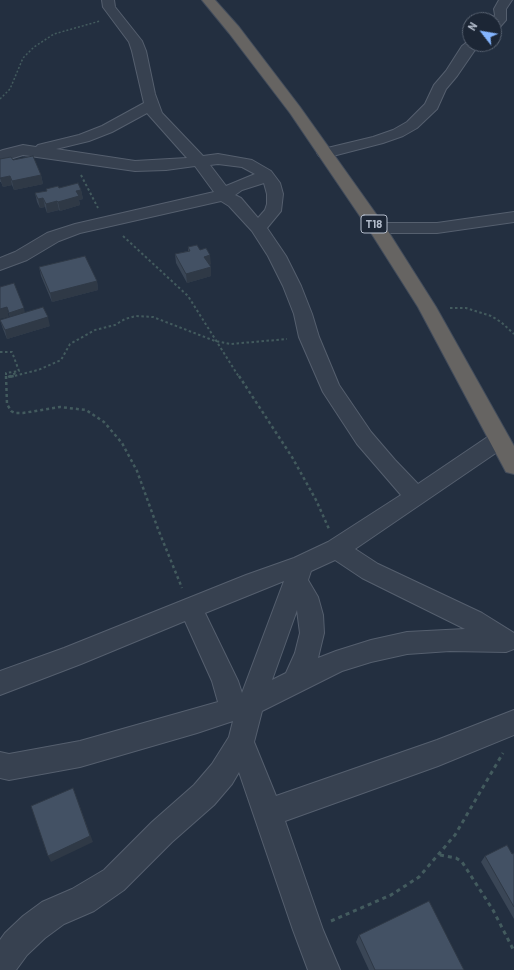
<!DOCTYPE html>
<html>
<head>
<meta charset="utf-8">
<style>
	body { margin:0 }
	#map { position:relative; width:514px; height:970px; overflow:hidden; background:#232f40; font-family:Barlow,sans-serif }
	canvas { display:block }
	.north { position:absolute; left:462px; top:12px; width:40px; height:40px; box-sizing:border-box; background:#1c2635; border:1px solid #586271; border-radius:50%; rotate:301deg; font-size:11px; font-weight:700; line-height:16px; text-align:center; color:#b3bccb }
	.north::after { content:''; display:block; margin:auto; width:14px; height:18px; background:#84b5ff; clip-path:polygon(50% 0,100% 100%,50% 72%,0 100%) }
</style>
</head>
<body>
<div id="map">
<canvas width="514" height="970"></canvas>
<div class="north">N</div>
</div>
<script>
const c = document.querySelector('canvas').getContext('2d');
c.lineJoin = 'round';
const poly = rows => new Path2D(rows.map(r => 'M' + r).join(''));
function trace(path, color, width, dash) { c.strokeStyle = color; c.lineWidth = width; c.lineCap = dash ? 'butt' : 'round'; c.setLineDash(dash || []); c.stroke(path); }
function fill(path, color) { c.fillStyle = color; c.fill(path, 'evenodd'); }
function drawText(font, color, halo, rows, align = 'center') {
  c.font = font + ' Barlow,sans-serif'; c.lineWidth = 3; c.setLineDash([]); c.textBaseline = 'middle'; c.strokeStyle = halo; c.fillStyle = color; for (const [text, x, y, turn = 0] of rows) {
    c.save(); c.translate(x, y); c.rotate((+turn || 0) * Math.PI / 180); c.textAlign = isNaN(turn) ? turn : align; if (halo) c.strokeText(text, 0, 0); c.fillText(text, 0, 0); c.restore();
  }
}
const pathFar3 = poly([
	[0,99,10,89,23,58,34,47,54,34,100,21]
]);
const pathFar2 = poly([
	[81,175,98,208],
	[123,236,188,296,239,377],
	[450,308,466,308,491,316,501,322,514,334],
	[0,352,12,352,19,371,6,373,6,377],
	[9,377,17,372],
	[10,377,38,370,61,360,70,344,95,330,115,325,125,319,136,316,153,317,215,341,231,344,287,339]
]);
const pathFar1 = poly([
	[6,376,7,404,11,411,15,413,23,413,60,407,86,410,104,422,122,443,137,471,158,529,182,588],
	[11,376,8,377,14,376],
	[239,376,292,457,316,500,329,529]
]);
const path = poly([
	[440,855,456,858,462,862,493,910,514,951],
	[331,921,391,895,419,877,455,835,503,753]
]);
const minor = poly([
	[102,0,114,0,115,7,142,41,146,51,155,94,162,113,203,156,218,154,252,160,271,171,280,183,283,194,281,211,267,228,286,256,301,286,312,314,319,337,339,385,371,432,395,460,418,484,492,434,499,432,506,434,510,440,506,446,355,549,378,564,482,613,514,633,514,649,506,652,450,651,407,654,371,662,342,671,262,711,254,742,276,796,437,740,514,710,514,735,438,766,285,821,323,930,340,970,308,970,293,930,239,772,232,784,214,805,172,842,124,890,94,911,64,924,45,938,27,955,16,970,0,970,0,940,5,933,23,916,42,902,72,889,104,870,152,822,194,785,212,764,229,737,233,721,197,733,80,767,9,780,0,778,0,752,9,754,80,741,218,702,212,681,185,621,81,664,0,695,0,671,64,648,246,575,294,558,328,542,401,495,357,444,323,392,299,337,294,314,283,286,268,256,252,231,229,206,221,201,80,233,59,241,27,260,0,270,0,258,15,252,47,233,75,224,214,192,195,166,166,170,135,171,23,155,0,162,0,151,3,150,23,145,36,147,38,145,79,135,102,126,144,103,132,51,129,42,103,7,102,0],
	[147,113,187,158,135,161,56,149,89,141,112,132,147,113],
	[218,164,242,167,255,174,226,186,210,165,218,164],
	[264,183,267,194,267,204,265,210,258,218,241,198,235,195,242,190,264,183],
	[335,560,362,578,465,629,407,632,371,640,336,651,318,658,324,633,323,615,318,597,308,580,311,571,335,560],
	[284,581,242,693,238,681,205,613,284,581],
	[297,610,300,633,295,653,286,673,272,680,297,610],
	[499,0,512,0,506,9,506,20,499,28,494,29,494,20,492,20,495,15,494,9,499,0],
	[470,40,470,44,479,44,457,76,446,89,437,109,417,128,403,136,383,143,325,158,319,156,317,153,319,150,373,137,393,130,407,122,425,104,434,85,446,71,462,46,470,40],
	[514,212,514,222,437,233,377,233,371,232,368,228,371,224,377,223,437,223,514,212]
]);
const trunk = poly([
	[202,0,215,0,239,27,300,107,386,228,436,307,514,446,514,474,506,472,418,307,368,228,290,113,229,33,202,0]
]);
const wall = poly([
	[0,159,13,160,41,175,43,184,14,190,12,185,3,187,1,182,0,182],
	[46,189,81,190,83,199,79,200,80,205,60,211,59,210,47,213,45,207,40,208,37,202,35,193,47,191],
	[188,247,211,264,209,265,211,276,187,283,176,263,175,254,188,251],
	[39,267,97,281,98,290,52,302,41,276],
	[0,287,25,313,50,326,7,339,3,329,0,320,10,317],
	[514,853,514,919,481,862,485,856,512,854],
	[359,935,464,970,369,970,356,942]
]);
const shadedWall = poly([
	[41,175,43,184,14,190,12,181],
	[10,176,12,185,3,187,0,178],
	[81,190,83,199,79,200,80,205,60,211,58,202,76,191],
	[43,198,45,207,40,208,38,199],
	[57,201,59,210,47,213,46,204],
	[210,255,211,264,205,266,204,257],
	[211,267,211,276,187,283,186,274],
	[97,281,98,290,52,302,50,293],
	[7,307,9,317,0,319,0,309],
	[24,308,26,318,11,322,9,313],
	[48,317,50,326,7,339,5,330],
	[73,788,93,842,51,862,48,856]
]);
const building = poly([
	[33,156,41,175,12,181,10,176,0,178,0,159,11,157,13,160,33,156],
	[78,183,81,190,76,191,79,196,58,202,57,201,46,204,43,198,38,199,35,193,47,191,46,189,58,186,59,188,78,183],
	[197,245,200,250,206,248,210,255,204,257,211,267,186,274,175,254,190,251,188,247,197,245],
	[85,256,97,281,50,293,39,267,85,256],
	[14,283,24,308,9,313,7,307,0,309,0,287,14,283],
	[43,307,48,317,5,330,0,320,43,307],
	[73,788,90,836,48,856,31,806,73,788],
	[507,845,512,854,514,853,514,907,485,856,507,845],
	[429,901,464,970,375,970,359,935,429,901]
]);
const shields = [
	[374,224,26]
];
const shieldNames = [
	["T18",374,224]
];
trace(minor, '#555f6e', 2);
trace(trunk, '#424c5b', 2);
trace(pathFar3, '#435b5e', 1.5, [2, 2]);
trace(pathFar2, '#435b5e', 2, [2.5, 2.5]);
trace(pathFar1, '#435b5e', 2.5, [3, 3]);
trace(path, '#435b5e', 3, [4, 4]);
fill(minor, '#374150');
fill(trunk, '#666462');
fill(wall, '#3a4656');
fill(shadedWall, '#2f3946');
fill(building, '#435164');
trace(building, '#2f3946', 1);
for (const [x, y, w] of shields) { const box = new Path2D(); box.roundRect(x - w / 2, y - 9, w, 18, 3); c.fillStyle = '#1c2635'; c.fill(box); trace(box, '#b3bccb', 1); }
drawText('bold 11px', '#b3bccb', null, shieldNames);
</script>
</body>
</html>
